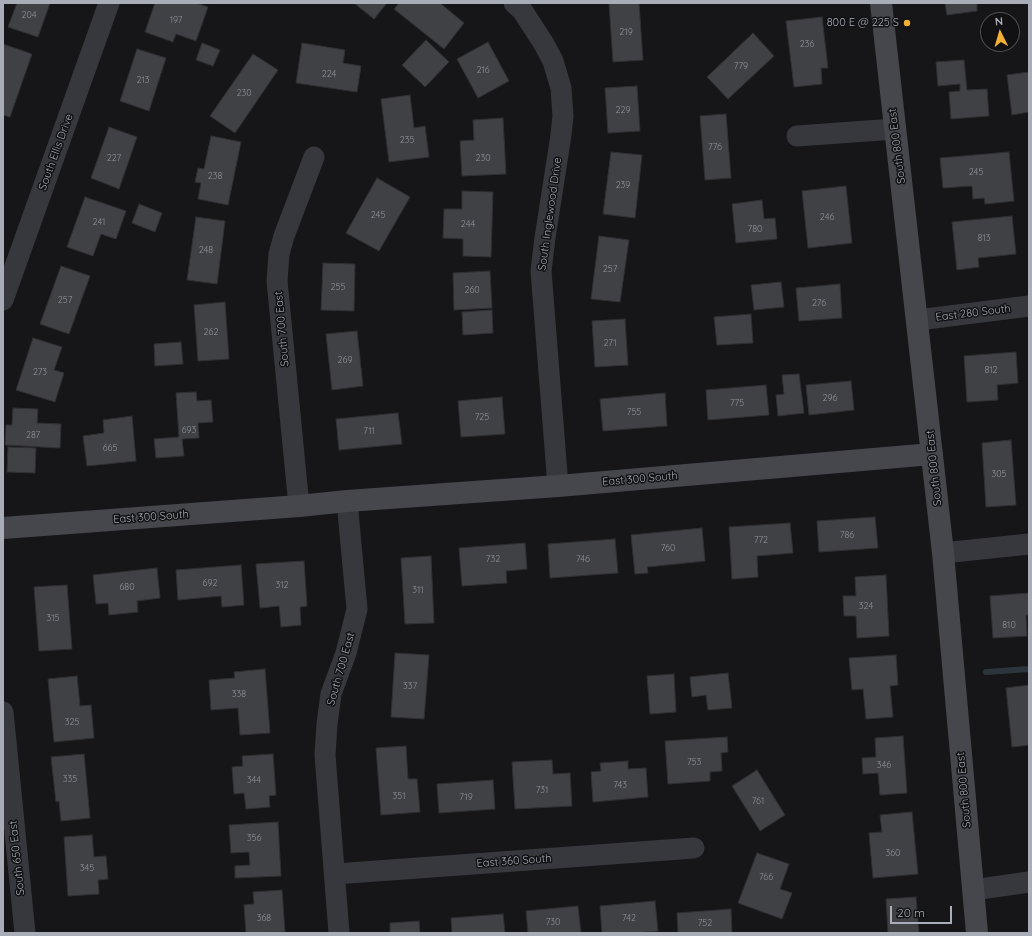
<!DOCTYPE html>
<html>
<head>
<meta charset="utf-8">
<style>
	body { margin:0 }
	#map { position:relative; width:1032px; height:936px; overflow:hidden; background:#161618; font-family:Quicksand,sans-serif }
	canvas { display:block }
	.frame { position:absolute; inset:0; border:4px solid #a8adb8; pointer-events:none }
	.north { position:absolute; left:980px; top:12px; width:40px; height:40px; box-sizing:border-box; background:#111113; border:1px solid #4d4f55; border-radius:50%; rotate:355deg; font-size:11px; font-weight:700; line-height:16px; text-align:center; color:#a8adb8 }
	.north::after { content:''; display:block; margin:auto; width:14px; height:18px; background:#f2b134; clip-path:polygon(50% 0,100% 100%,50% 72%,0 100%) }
	.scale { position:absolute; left:890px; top:906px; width:62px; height:18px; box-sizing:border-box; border:2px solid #a8adb8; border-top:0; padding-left:5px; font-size:12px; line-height:14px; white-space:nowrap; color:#a8adb8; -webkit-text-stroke:3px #111113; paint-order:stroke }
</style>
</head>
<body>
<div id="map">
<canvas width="1032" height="936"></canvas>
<div class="frame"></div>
<div class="north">N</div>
<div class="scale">20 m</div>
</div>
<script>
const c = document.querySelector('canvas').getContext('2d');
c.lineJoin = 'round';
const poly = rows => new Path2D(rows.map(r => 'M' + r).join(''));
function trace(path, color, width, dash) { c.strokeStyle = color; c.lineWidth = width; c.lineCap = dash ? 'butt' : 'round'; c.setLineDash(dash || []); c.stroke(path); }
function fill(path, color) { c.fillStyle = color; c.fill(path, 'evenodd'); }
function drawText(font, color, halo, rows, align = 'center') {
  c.font = font + ' Quicksand,sans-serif'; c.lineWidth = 3; c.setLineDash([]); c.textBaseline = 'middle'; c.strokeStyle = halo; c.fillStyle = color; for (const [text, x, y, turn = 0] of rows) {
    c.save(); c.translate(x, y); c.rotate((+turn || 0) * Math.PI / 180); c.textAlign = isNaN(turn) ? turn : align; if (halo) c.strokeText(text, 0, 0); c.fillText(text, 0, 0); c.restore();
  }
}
const stream = poly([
	[986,672,1029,669]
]);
const building = poly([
	[17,3,50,3,38,37,8,27,17,3],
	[155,3,196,3,208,7,196,41,176,34,173,42,145,32,155,3],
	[354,3,387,3,374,19,354,3],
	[399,3,440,3,464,23,444,49,394,9,399,3],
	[609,3,639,3,643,60,613,62,609,3],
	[945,3,977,3,977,11,947,15,945,3],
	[822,17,828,68,821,68,822,84,794,87,786,21,822,17],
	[753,33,774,56,728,99,707,77,753,33],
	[426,40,449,62,425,87,402,65,426,40],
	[488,42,509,81,478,98,457,59,488,42],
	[202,43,220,50,213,66,196,60,202,43],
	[302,43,345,50,343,63,361,66,357,92,296,83,302,43],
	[3,44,32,54,10,117,3,115,3,44],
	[137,49,166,58,149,111,120,101,137,49],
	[253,54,278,70,235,133,210,116,253,54],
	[964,60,967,90,987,89,989,116,951,119,949,92,960,91,960,84,938,86,936,62,964,60],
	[1029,72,1029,112,1012,115,1007,75,1029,72],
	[637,86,640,131,608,133,605,88,637,86],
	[410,95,414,128,425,126,429,157,389,162,381,99,410,95],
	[726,114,731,178,705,180,700,116,726,114],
	[503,118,506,174,462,176,460,141,474,140,473,120,503,118],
	[109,127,137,137,119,189,91,178,109,127],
	[211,136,241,142,228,205,198,199,201,183,195,182,198,168,204,169,211,136],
	[611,152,642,155,635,218,603,214,611,152],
	[1009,152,1014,201,985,204,984,198,973,199,972,186,943,188,940,158,1009,152],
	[377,178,410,197,379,251,346,233,377,178],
	[846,186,852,243,808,248,802,191,846,186],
	[462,191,493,192,491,257,463,256,463,239,443,238,444,209,462,209,462,191],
	[85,197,126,211,116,239,101,234,93,256,67,247,85,197],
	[762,200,764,219,775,218,777,239,736,243,732,204,762,200],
	[139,204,162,213,155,232,132,223,139,204],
	[1012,216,1016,254,978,258,979,267,957,270,952,222,1012,216],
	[196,217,225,221,217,284,187,280,196,217],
	[599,236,629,240,620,302,591,299,599,236],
	[323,263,355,264,354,311,321,310,323,263],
	[61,266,90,276,69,334,40,324,61,266],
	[490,271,492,308,454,310,453,273,490,271],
	[781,282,784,307,754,310,751,285,781,282],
	[840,284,842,318,799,321,796,288,840,284],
	[225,302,229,359,198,361,194,305,225,302],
	[492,310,493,333,463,335,462,312,492,310],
	[751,314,753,343,717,345,714,317,751,314],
	[625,319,628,365,595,367,592,321,625,319],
	[357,331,363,386,332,390,326,334,357,331],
	[33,338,62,347,54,370,64,373,55,402,16,390,33,338],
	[181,342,183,364,155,366,154,344,181,342],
	[1016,352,1018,383,997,385,998,400,967,402,964,356,1016,352],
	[799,374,804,413,778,416,776,395,784,394,782,375,799,374],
	[851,381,854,410,809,415,806,385,851,381],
	[766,385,769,415,708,420,706,390,766,385],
	[196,392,197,401,211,400,213,422,198,423,199,438,182,439,184,456,156,458,154,439,179,437,176,393,196,392],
	[665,393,667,426,603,431,600,399,665,393],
	[502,397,505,434,461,437,458,401,502,397],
	[13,408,38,409,37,423,61,424,60,448,5,445,6,425,12,425,13,408],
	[398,413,402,444,339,450,336,419,398,413],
	[132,416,136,461,87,466,83,436,104,433,103,420,132,416],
	[1011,440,1016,505,986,507,982,443,1011,440],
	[8,447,36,448,35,473,7,472,8,447],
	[875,517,878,548,819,552,817,521,875,517],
	[790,523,793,553,757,556,758,577,732,579,729,527,790,523],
	[702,528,705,561,647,567,648,573,635,574,631,535,702,528],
	[615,539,618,573,550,578,548,544,615,539],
	[525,543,527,569,506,571,507,583,462,586,459,548,525,543],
	[431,556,434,623,405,624,401,558,431,556],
	[304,561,307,606,300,607,301,625,281,627,279,606,260,608,256,564,304,561],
	[241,565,244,605,222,607,221,596,178,600,176,570,241,565],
	[157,568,160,598,137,601,138,612,109,615,108,603,96,604,93,575,157,568],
	[886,575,889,636,857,638,856,616,844,616,843,596,856,596,855,577,886,575],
	[67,585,72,649,39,651,34,587,67,585],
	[1029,593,1029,615,1026,615,1027,636,993,638,990,596,1029,593],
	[395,653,429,655,424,719,391,717,395,653],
	[896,655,898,685,890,686,893,717,866,719,863,689,852,690,849,658,896,655],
	[265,669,270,733,240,735,238,708,211,710,209,680,235,678,234,672,265,669],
	[728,673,732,708,708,710,706,695,692,697,690,677,728,673],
	[674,674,676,712,650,714,647,676,674,674],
	[77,676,80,706,91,705,94,738,54,742,48,679,77,676],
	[1029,685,1029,745,1012,747,1006,688,1029,685],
	[903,736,907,793,880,795,878,773,863,774,862,758,876,757,875,738,903,736],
	[727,737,728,752,721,753,722,771,710,772,710,781,668,784,665,741,727,737],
	[406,746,408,779,417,779,420,812,381,815,376,748,406,746],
	[84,754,90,818,61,821,59,801,56,802,51,757,84,754],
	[273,754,276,795,269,796,270,807,246,809,244,793,234,794,232,767,243,766,242,756,273,754],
	[552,760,553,774,570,773,572,806,515,809,512,762,552,760],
	[628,761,628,769,646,768,648,797,593,802,591,772,601,771,600,763,628,761],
	[757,770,785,815,760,831,732,786,757,770],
	[493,780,495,809,439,813,437,784,493,780],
	[912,812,918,874,873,878,869,833,882,832,880,815,912,812],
	[278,822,281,876,235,878,235,866,250,865,249,852,231,853,229,825,278,822],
	[92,835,94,857,106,856,108,879,98,880,99,894,68,896,64,837,92,835],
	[757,853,789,864,780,889,792,893,782,919,738,903,757,853],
	[282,890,285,932,246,933,244,905,254,904,253,892,282,890],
	[916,897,919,933,888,933,886,899,916,897],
	[655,901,658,931,635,933,602,933,600,906,655,901],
	[578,906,581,933,528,933,526,911,578,906],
	[731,909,732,933,678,933,677,913,731,909],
	[503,914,505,933,452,933,451,918,503,914],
	[419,921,420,933,390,933,390,923,419,921]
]);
const street = poly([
	[514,3,522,10,544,44,553,61,561,88,563,116,561,135,545,238,541,271,558,486],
	[797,136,895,129],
	[3,300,109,3],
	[918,320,1029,306],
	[299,506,277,281,279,254,284,236,314,157],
	[943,553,1029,544],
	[3,712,25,933],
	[335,874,694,848],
	[973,890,1029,882],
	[339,933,325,755,327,724,331,694,346,653,357,609,347,501]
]);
const secondary = poly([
	[881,3,943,553,977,933],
	[3,528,299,506,347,501,558,486,932,454]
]);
const markers = [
	[907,23,4,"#f2b134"]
];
const numberNames = [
	["204",29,15],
	["197",176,20],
	["219",626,32],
	["236",807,44],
	["779",741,66],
	["216",483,70],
	["224",329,74],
	["213",143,80],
	["230",244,93],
	["229",623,110],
	["235",407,140],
	["776",715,147],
	["227",114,158],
	["230",483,158],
	["245",976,172],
	["238",215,176],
	["239",623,185],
	["245",378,215],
	["246",827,217],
	["241",99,222],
	["244",468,224],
	["780",755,229],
	["813",984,238],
	["248",206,250],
	["257",610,269],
	["255",338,287],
	["260",472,290],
	["257",65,300],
	["276",819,303],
	["262",211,332],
	["271",610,343],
	["269",345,360],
	["812",991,370],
	["273",40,372],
	["296",830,398],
	["775",737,403],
	["755",634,412],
	["725",482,417],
	["693",189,430],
	["711",369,431],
	["287",33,435],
	["665",110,448],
	["305",999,474],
	["786",847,535],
	["772",761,540],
	["760",668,548],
	["732",493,559],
	["746",583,559],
	["692",210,583],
	["312",282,585],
	["680",127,587],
	["311",418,590],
	["324",866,606],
	["315",53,618],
	["810",1009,625],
	["337",410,686],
	["338",239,694],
	["325",72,722],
	["753",694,762],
	["346",884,765],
	["335",70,779],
	["344",254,780],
	["743",620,785],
	["731",542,790],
	["351",399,796],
	["719",466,797],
	["761",758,801],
	["356",254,838],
	["360",893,853],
	["345",87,868],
	["766",766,877],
	["368",264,918],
	["742",629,918],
	["730",553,922],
	["752",705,923]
];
const poiNames = [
	["800 E @ 225 S",899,23]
];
const streetNames = [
	["South 800 East",897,146,-97],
	["South Ellis Drive",56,152,-70],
	["South Inglewood Drive",550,214,-82],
	["East 280 South",973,313,-7],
	["South 700 East",282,329,-95],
	["South 800 East",934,468,-96],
	["East 300 South",640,479,-5],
	["East 300 South",151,517,-4],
	["South 700 East",341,669,-74],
	["South 800 East",964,790,-95],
	["South 650 East",17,858,-96],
	["East 360 South",514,861,-4]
];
trace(stream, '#2c353c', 6);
fill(building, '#404145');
trace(building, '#303034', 1);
trace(street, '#37383d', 21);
trace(secondary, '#45474d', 22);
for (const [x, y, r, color] of markers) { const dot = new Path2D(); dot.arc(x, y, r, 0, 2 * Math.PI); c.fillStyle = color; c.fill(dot); trace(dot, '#111113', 1.5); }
drawText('9px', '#8e929b', null, numberNames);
drawText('11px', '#a8adb8', '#111113', poiNames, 'right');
drawText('11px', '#a8adb8', '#111113', streetNames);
</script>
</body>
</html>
